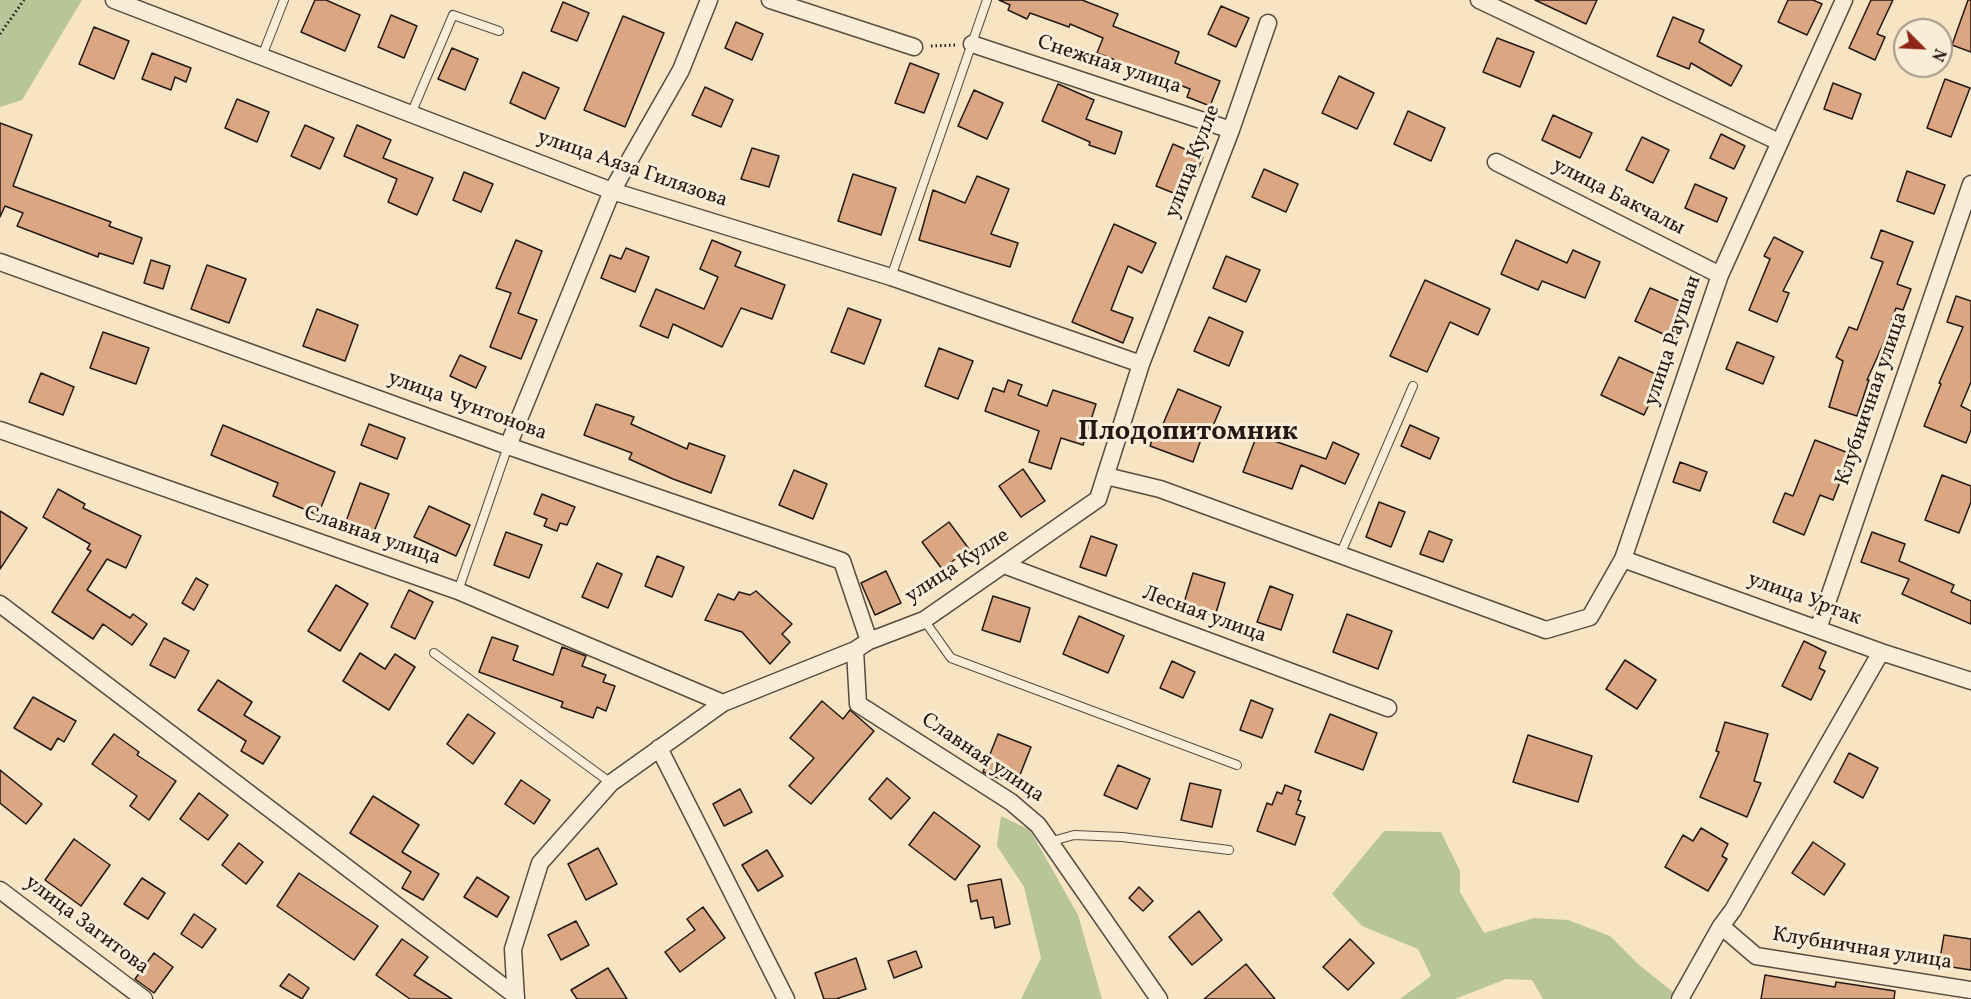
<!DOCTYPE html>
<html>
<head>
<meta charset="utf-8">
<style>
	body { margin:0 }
	#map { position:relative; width:1971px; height:999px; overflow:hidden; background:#f6e4c3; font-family:Vollkorn,serif }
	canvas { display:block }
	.north { position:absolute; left:1893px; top:18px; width:60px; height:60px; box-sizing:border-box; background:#f9edd8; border:2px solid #a4988a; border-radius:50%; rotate:114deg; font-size:16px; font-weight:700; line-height:24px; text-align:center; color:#241814 }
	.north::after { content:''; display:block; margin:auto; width:21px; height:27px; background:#8f2418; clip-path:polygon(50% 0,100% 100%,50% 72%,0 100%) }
</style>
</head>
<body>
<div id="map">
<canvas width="1971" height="999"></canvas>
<div class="north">N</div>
</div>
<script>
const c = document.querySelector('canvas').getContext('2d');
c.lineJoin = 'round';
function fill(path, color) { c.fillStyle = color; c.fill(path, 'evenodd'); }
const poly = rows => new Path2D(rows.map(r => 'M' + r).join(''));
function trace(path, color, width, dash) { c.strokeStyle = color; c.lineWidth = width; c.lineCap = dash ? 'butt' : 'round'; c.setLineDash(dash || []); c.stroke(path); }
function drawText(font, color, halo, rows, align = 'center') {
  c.font = font + ' Vollkorn,serif'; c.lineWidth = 6; c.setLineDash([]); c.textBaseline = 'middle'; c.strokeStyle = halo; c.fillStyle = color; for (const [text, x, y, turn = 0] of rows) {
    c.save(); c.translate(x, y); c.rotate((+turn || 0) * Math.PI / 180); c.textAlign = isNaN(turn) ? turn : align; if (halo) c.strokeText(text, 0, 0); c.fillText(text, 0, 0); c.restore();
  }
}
const green = poly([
	[0,0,82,0,22,100,0,107],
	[1001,816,1030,830,1078,915,1102,999,1021,999,1041,958,1024,887,997,846],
	[1384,831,1441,832,1460,871,1460,892,1484,933,1534,918,1568,920,1610,936,1639,965,1682,999,1543,999,1532,980,1506,979,1455,999,1400,999,1431,976,1418,949,1362,926,1332,894]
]);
const building = poly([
	[315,0,326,0,360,15,345,51,301,32,315,0],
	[999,0,1082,0,1118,14,1113,26,1179,52,1175,63,1220,81,1210,106,1187,97,1190,89,1097,53,1103,38,1070,24,1069,27,1030,13,1027,19,1008,10,1010,5,999,0],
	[1535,0,1597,0,1586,24,1535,0],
	[1788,0,1813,0,1822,4,1807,35,1778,22,1788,0],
	[1871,0,1893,0,1877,34,1885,37,1875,60,1849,48,1871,0],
	[1968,0,1971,0,1971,52,1952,45,1968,0],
	[563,2,589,13,577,41,551,31,563,2],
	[1221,6,1249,18,1236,47,1208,34,1221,6],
	[391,15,417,26,404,58,378,47,391,15],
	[623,16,664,33,625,127,584,110,623,16],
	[1673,17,1704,30,1699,42,1742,66,1731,86,1691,63,1689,69,1657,56,1673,17],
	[736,22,763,34,752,60,725,48,736,22],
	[94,27,129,41,114,79,79,64,94,27],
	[1497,38,1534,52,1520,87,1483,72,1497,38],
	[452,48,478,59,465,90,438,79,452,48],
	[152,53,191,68,186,82,175,77,171,90,142,79,152,53],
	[910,63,939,74,924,113,895,103,910,63],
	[523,72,559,88,545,119,510,103,523,72],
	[1339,76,1374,93,1357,129,1322,113,1339,76],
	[1945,79,1970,88,1951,137,1927,128,1945,79],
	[1833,83,1861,94,1852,119,1824,109,1833,83],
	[1058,84,1094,100,1086,119,1122,132,1115,154,1089,145,1090,142,1042,121,1058,84],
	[705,87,733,100,721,127,692,115,705,87],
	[974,90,1003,103,987,139,958,126,974,90],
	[237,99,269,112,257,142,225,128,237,99],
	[1408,111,1445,128,1431,161,1394,144,1408,111],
	[1553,115,1592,133,1580,158,1542,140,1553,115],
	[0,123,32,135,13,186,111,222,109,226,142,238,133,264,99,253,98,257,17,226,23,213,5,206,0,217,0,123],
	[305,125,334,138,320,169,291,156,305,125],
	[357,125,391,140,383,158,433,178,417,215,388,202,397,179,344,156,357,125],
	[1721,134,1745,146,1734,169,1710,158,1721,134],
	[1642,137,1669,150,1653,183,1626,170,1642,137],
	[1173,144,1203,157,1186,198,1156,186,1173,144],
	[752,148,779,156,769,187,741,179,752,148],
	[1264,169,1298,184,1286,212,1252,197,1264,169],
	[1907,171,1945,185,1934,214,1897,201,1907,171],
	[464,172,493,184,481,212,453,200,464,172],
	[853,174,896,188,881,235,838,221,853,174],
	[977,176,1009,189,991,234,1018,243,1010,267,919,240,933,190,965,203,977,176],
	[1695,184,1727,198,1717,222,1685,208,1695,184],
	[1114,224,1156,243,1142,273,1128,266,1111,310,1133,318,1123,343,1072,322,1114,224],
	[1881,230,1913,242,1897,284,1911,289,1903,310,1896,308,1884,342,1867,380,1869,380,1857,416,1829,407,1843,361,1836,357,1849,327,1857,330,1883,262,1871,258,1881,230],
	[1774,237,1803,252,1783,291,1789,293,1777,322,1749,310,1770,259,1764,256,1774,237],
	[516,240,542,251,518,313,537,320,521,359,490,347,511,293,496,288,516,240],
	[712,240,741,252,735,266,785,285,772,319,741,308,722,347,673,324,668,338,640,326,656,289,704,309,718,277,700,269,712,240],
	[1516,240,1567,263,1573,250,1600,262,1585,298,1542,281,1538,290,1501,274,1516,240],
	[626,248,649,257,635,292,601,278,610,255,621,259,626,248],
	[1226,256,1260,270,1246,302,1213,288,1226,256],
	[151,260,170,266,163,289,144,283,151,260],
	[207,265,246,279,229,323,191,309,207,265],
	[1425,280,1490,309,1478,335,1450,322,1427,372,1390,356,1425,280],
	[1650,288,1691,306,1676,340,1635,321,1650,288],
	[1956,296,1971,301,1971,382,1961,406,1971,411,1971,430,1966,443,1924,426,1941,384,1939,383,1963,327,1947,322,1956,296],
	[848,308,881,320,864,364,831,352,848,308],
	[317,309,358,325,345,361,303,346,317,309],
	[1209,317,1243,332,1229,366,1194,351,1209,317],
	[103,332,149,348,136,384,90,368,103,332],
	[1737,342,1774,357,1763,384,1726,369,1737,342],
	[939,348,973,361,958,399,925,386,939,348],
	[460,355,486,367,476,388,450,376,460,355],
	[1619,357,1662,377,1644,415,1601,395,1619,357],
	[41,373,74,387,63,415,29,402,41,373],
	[1008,380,1022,385,1018,395,1047,406,1053,390,1096,404,1083,445,1061,438,1051,469,1029,462,1039,431,985,411,993,388,1004,392,1008,380],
	[1178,389,1221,407,1210,433,1204,431,1193,462,1150,446,1156,429,1160,431,1178,389],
	[596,404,634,417,631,424,687,449,689,443,725,456,711,493,673,479,629,459,632,453,584,435,596,404],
	[369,424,405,438,397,459,361,445,369,424],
	[223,425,335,472,318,515,273,496,278,483,211,455,223,425],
	[1410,425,1439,438,1430,459,1401,446,1410,425],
	[1257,435,1326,459,1333,442,1359,454,1345,484,1301,465,1292,489,1243,472,1257,435],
	[1815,440,1851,454,1833,500,1820,495,1804,535,1773,522,1785,493,1793,496,1815,440],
	[1680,462,1707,472,1700,491,1673,482,1680,462],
	[1023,469,1045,501,1021,517,999,486,1023,469],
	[794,470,827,484,813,519,779,505,794,470],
	[1942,475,1971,486,1971,502,1959,533,1925,520,1942,475],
	[360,483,389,494,373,534,345,524,360,483],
	[58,489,85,504,83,508,141,536,126,568,107,559,87,590,130,618,133,614,147,624,132,645,103,624,93,639,52,612,91,551,87,549,90,544,43,517,58,489],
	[542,494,575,507,567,525,560,523,557,531,544,526,547,519,534,514,542,494],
	[1379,502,1405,512,1391,547,1366,537,1379,502],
	[429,506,470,525,456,556,414,537,429,506],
	[0,511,27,528,0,569,0,511],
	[949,522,969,549,942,569,922,542,949,522],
	[1429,531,1452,540,1443,562,1420,554,1429,531],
	[506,532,542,545,529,578,494,565,506,532],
	[1872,532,1905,544,1899,561,1954,585,1951,592,1971,601,1971,624,1902,594,1909,579,1861,562,1872,532],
	[1091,536,1117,545,1106,576,1080,567,1091,536],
	[657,556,684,567,672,597,645,586,657,556],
	[597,563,622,574,608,608,582,597,597,563],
	[886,571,901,603,875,615,861,583,886,571],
	[1193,573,1225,583,1215,616,1183,606,1193,573],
	[196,578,208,585,194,610,182,603,196,578],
	[336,585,368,604,340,651,308,631,336,585],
	[1270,586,1293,595,1281,630,1257,622,1270,586],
	[409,590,433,602,415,639,391,627,409,590],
	[756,591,792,624,782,634,790,642,770,664,742,632,705,620,718,594,734,600,739,592,750,595,756,591],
	[993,596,1030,608,1020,642,982,630,993,596],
	[1347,614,1392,631,1378,669,1333,652,1347,614],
	[1079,616,1124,636,1108,673,1063,654,1079,616],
	[492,637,518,646,513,660,553,675,562,647,586,656,582,666,606,675,603,682,615,686,606,711,597,707,593,718,561,707,563,702,479,672,492,637],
	[164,638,189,651,175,678,150,665,164,638],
	[1804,641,1826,652,1819,668,1825,671,1811,700,1782,686,1804,641],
	[360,653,385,669,395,654,415,667,389,710,343,681,360,653],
	[1625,660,1656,680,1637,709,1606,689,1625,660],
	[1172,661,1195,672,1183,698,1160,688,1172,661],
	[218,680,252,702,244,715,280,737,263,764,241,751,246,741,198,710,218,680],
	[33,697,76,721,64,742,58,738,51,750,14,728,33,697],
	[1251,700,1273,709,1262,738,1240,730,1251,700],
	[822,701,843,719,850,710,874,731,811,804,789,786,814,758,790,738,822,701],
	[468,714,495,733,473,764,447,744,468,714],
	[1330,714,1377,733,1363,770,1315,752,1330,714],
	[1725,722,1768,734,1754,781,1761,783,1747,817,1700,797,1719,752,1716,751,1725,722],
	[114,734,139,752,137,755,176,781,149,820,130,806,137,796,92,764,114,734],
	[998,734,1031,747,1016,785,983,772,998,734],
	[1528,735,1592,756,1578,802,1513,782,1528,735],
	[1849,753,1878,768,1863,798,1834,782,1849,753],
	[1118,765,1150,779,1137,809,1104,795,1118,765],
	[0,770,42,804,26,824,0,803,0,770],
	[887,778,910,798,891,819,869,799,887,778],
	[521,780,550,800,534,824,505,804,521,780],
	[1190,783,1221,790,1212,827,1181,820,1190,783],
	[1285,785,1301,791,1298,800,1301,801,1296,814,1305,817,1295,845,1257,831,1267,803,1272,805,1277,792,1282,794,1285,785],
	[740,789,752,812,724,826,713,804,740,789],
	[199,793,228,815,208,840,180,819,199,793],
	[373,796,419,825,402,852,439,874,423,900,402,888,411,872,350,833,373,796],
	[934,812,980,846,955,880,909,845,934,812],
	[1701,828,1728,844,1722,856,1727,859,1708,891,1665,867,1683,835,1693,841,1701,828],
	[74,839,110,865,81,906,45,880,74,839],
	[1813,842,1845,864,1824,895,1792,873,1813,842],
	[239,843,263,862,246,884,222,865,239,843],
	[598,848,617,884,586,900,568,864,598,848],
	[767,850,783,876,758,891,742,865,767,850],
	[299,873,378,926,354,960,277,906,299,873],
	[477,877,509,897,497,917,464,897,477,877],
	[142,878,165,893,148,919,124,904,142,878],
	[1001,879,1010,924,995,928,993,917,981,919,977,900,971,902,968,885,1001,879],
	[1139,887,1153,901,1143,911,1129,898,1139,887],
	[703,907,725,938,680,972,665,952,695,930,687,919,703,907],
	[1199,911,1222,940,1192,965,1169,937,1199,911],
	[194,914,216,929,202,948,181,934,194,914],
	[576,921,589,945,561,960,548,935,576,921],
	[1944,935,1971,939,1971,970,1939,965,1944,935],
	[402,939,428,957,414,975,452,999,410,999,376,975,402,939],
	[1350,939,1374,963,1348,990,1323,967,1350,939],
	[916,951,922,967,894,978,888,961,916,951],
	[154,953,173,967,154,993,135,979,154,953],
	[856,958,866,989,836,999,824,999,815,973,856,958],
	[1246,964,1275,999,1204,999,1246,964],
	[608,968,627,999,577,999,571,990,608,968],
	[289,974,309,988,302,999,280,986,289,974],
	[1765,975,1835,987,1836,982,1895,991,1894,999,1761,999,1765,975]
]);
const path = poly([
	[0,34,24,0],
	[931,46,957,45]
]);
const service = poly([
	[262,56,284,0],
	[411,114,453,15,499,31],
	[891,277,987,0],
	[1340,555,1413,386],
	[458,591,508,446],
	[924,620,951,658,1237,765],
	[434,653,611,783],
	[1049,842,1074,835,1122,837,1229,850]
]);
const minor = poly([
	[114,0,612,191,891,277,1141,364],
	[770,0,914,47],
	[1479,0,1779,142],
	[972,44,1231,130],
	[1496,162,1720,275],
	[0,262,508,446,842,561,869,641],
	[0,430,458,591,723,703],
	[508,446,612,191,681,70,709,0],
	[1106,476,1160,489,1546,630,1590,617,1623,559,1720,275,1844,0],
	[1623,559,1881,652,1971,681],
	[1004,565,1388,708],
	[0,604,516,996],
	[1818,629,1971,184],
	[855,650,858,704,1011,802,1038,825,1159,999],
	[1881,652,1733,910,1721,926,1756,956,1971,990],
	[659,748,786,999],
	[0,890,144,999],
	[516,999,513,949,540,863,611,783,723,703,855,650,869,641,924,620,1098,499,1141,364,1231,130,1268,23],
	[1680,999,1721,926]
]);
const streetNames = [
	["Снежная улица",1109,66,18],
	["улица Кулле",1194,162,-69],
	["улица Аяза Гилязова",632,170,19],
	["улица Бакчалы",1618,198,27],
	["улица Раушан",1674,341,-71],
	["Клубничная улица",1873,399,-71],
	["улица Чунтонова",467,407,20],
	["Славная улица",372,537,19],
	["улица Кулле",958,567,-33],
	["улица Уртак",1804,600,20],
	["Лесная улица",1204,616,20],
	["Славная улица",982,759,34],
	["улица Загитова",86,926,37],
	["Клубничная улица",1862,950,9]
];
const districtNames = [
	["Плодопитомник",1188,434]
];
fill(green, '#b7c598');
fill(building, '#dba682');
trace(building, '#241814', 1.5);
trace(service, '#584b40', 10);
trace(minor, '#584b40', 19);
trace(path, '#241814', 3, [1.5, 3]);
trace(service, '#f9edd8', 8);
trace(minor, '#f9edd8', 16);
drawText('21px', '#241814', '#f9edd8', streetNames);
drawText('bold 27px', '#241814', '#f9edd8', districtNames);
</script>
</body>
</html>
